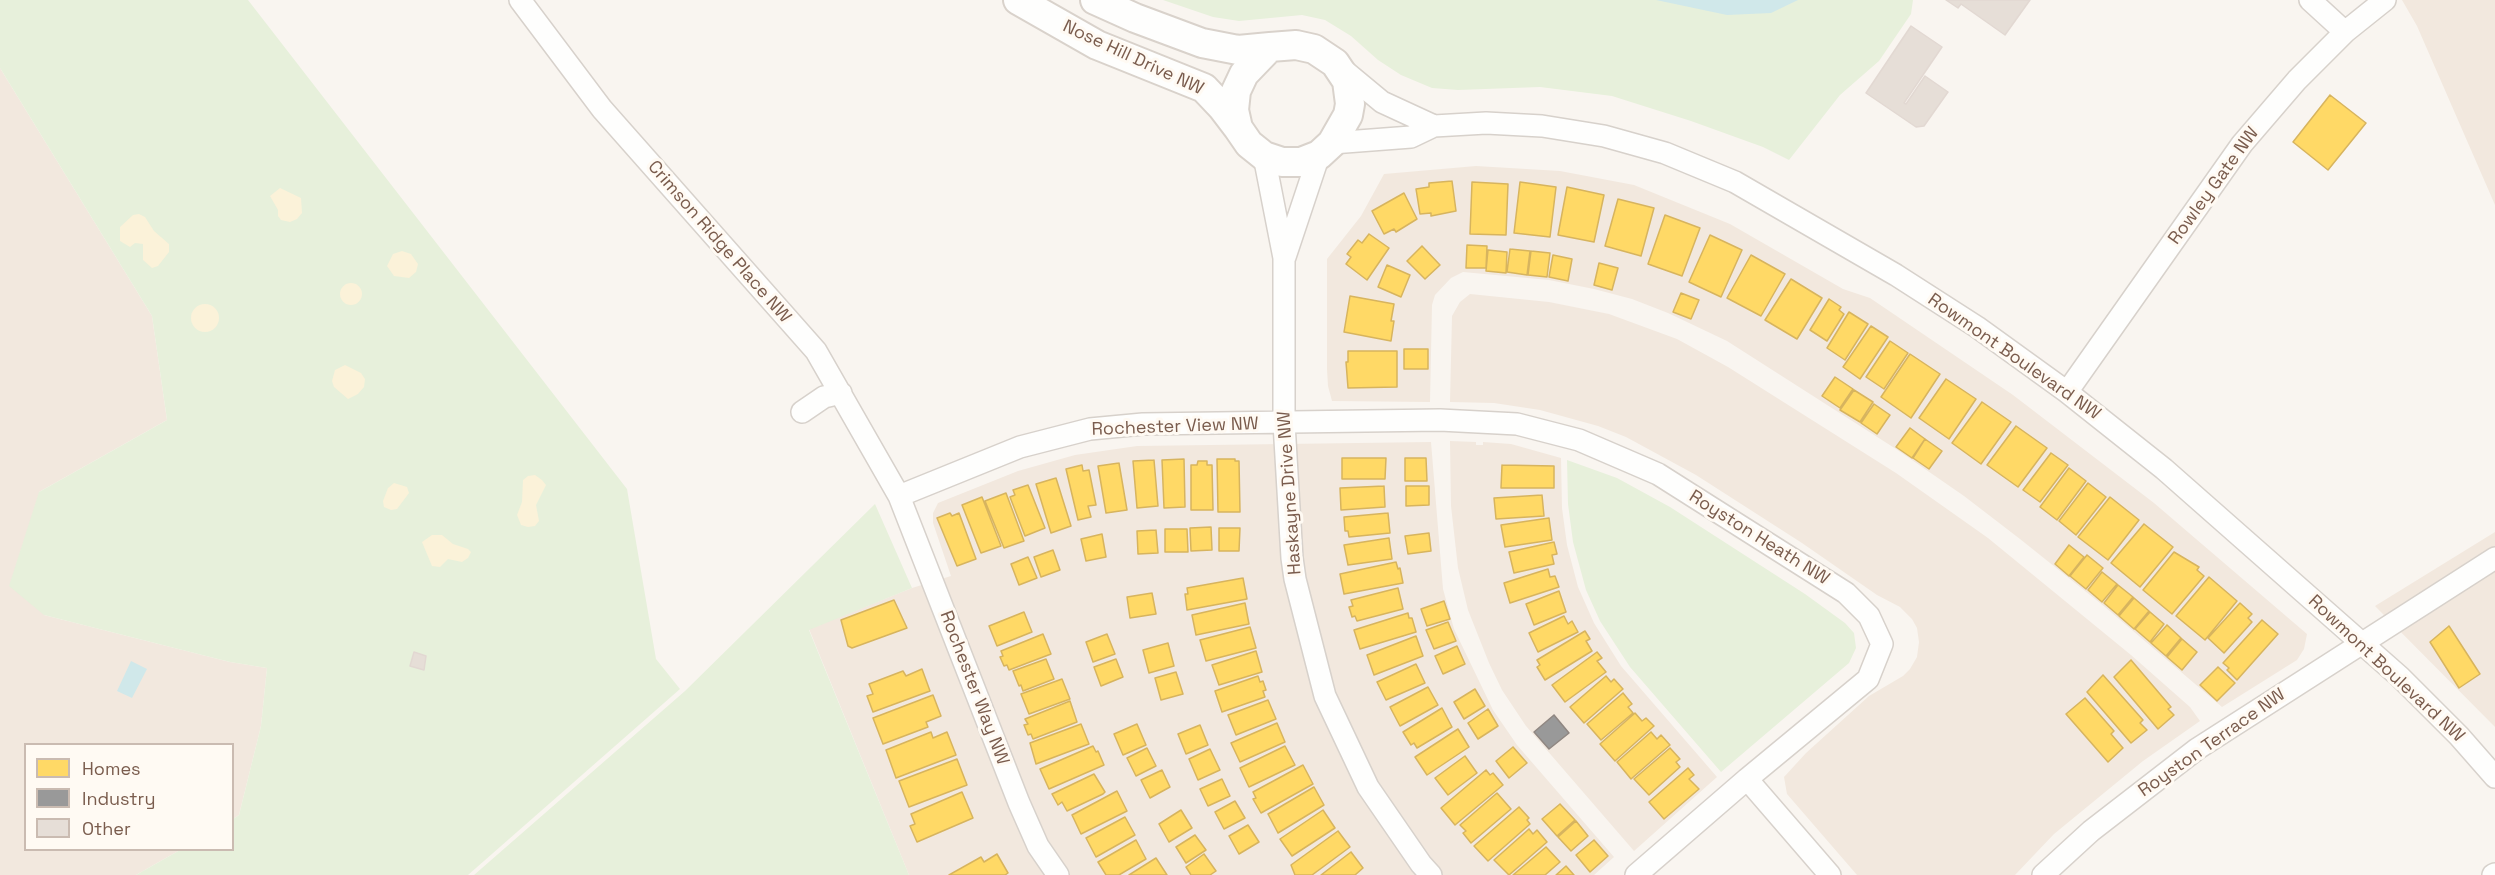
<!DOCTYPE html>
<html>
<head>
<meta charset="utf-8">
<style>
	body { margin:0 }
	#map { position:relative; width:2495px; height:875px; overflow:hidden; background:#f9f5f0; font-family:"Space Grotesk",sans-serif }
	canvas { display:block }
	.legend { position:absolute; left:24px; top:743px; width:210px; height:108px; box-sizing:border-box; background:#fffaf3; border:2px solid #cabbb1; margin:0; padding:8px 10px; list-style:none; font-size:18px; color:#7a5c4d }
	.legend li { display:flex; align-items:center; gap:12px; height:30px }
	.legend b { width:30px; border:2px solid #cabbb1 }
</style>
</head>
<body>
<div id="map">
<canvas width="2495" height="875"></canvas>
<ul class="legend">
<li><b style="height:16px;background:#ffd966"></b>Homes</li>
<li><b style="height:16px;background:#999"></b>Industry</li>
<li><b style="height:16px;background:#e6ded7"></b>Other</li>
</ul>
</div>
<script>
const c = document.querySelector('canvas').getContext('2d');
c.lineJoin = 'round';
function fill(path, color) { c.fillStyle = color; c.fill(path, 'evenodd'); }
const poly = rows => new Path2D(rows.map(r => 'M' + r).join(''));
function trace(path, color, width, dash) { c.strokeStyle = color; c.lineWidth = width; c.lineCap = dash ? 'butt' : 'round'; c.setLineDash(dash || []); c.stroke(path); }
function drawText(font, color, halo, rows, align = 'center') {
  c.font = font + ' "Space Grotesk",sans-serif'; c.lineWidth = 6; c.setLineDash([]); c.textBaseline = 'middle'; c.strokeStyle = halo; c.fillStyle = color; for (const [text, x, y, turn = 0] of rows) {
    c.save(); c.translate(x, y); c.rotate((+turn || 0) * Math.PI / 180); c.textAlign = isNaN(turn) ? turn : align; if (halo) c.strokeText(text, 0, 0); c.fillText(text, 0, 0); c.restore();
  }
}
const residential = poly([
	[2402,0,2495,0,2495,205,2417,26],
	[0,68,152,316,167,420,39,492,44,615,230,662,267,668,261,726,239,815,233,819,232,744,26,744,26,850,180,850,136,875,0,875],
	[1476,166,1560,171,1634,185,1730,224,1843,289,1870,298,2013,395,2154,503,2307,634,2304,649,2297,660,2222,707,2105,607,2020,539,1964,496,1896,449,1727,341,1668,313,1632,299,1594,289,1549,280,1463,272,1451,278,1435,295,1432,305,1430,402,1332,401,1328,386,1327,369,1327,259,1361,216,1384,174],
	[1470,294,1549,302,1609,314,1677,339,1728,367,1896,473,1988,538,2131,655,2190,707,2200,721,2143,761,2054,834,2015,875,1857,875,1787,794,1784,777,1806,753,1869,696,1903,676,1910,669,1917,657,1919,642,1917,628,1912,619,1900,607,1877,595,1802,543,1696,475,1626,437,1598,426,1540,410,1494,403,1450,402,1452,316,1460,302],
	[1450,441,1476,442,1476,445,1483,445,1483,442,1511,444,1561,458,1562,508,1567,545,1578,587,1594,623,1621,666,1717,777,1634,851,1526,726,1502,690,1489,663,1468,610,1458,568,1451,506],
	[1431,442,1443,589,1454,629,1493,710,1517,745,1614,857,1594,875,909,875,809,629,912,588,951,576,933,523,933,513,938,503,1018,471,1075,455,1137,446],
	[2495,532,2495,727,2375,606]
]);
const green = poly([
	[0,0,248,0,627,489,656,659,680,689,468,875,136,875,180,850,232,850,233,819,239,815,261,726,267,668,230,662,44,615,9,586,39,492,167,420,152,316,0,68],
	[1163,0,1913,0,1911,14,1879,61,1840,95,1789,160,1763,147,1691,121,1612,96,1540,87,1458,90,1432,88,1401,75,1378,60,1351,36,1325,20,1302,15,1239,21,1213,17],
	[1567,460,1617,478,1670,507,1805,594,1845,623,1854,633,1856,648,1849,663,1721,772,1630,667,1600,621,1586,590,1573,542,1568,504],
	[875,504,912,588,809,630,909,875,474,875,685,691]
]);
const sand = poly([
	[280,188,301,198,302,213,297,219,290,222,281,220,278,216,278,210,270,196],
	[139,214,145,217,154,231,169,244,169,252,158,266,152,268,143,260,143,244,135,243,130,247,120,241,120,227,133,215],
	[402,251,411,254,418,264,416,272,409,278,394,276,387,266,393,254],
	'340 294a11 11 0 1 1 22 0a11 11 0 1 1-22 0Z',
	'191 318a14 14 0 1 1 28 0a14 14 0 1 1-28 0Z',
	[345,365,361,373,365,379,364,387,358,394,348,399,334,387,332,381,335,370],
	[535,475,542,480,546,485,536,505,539,521,535,526,528,527,521,525,517,515,522,502,523,480,528,476],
	[394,483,407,487,409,493,397,509,391,510,384,507,383,501,388,488],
	[432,535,442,535,453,544,468,549,471,552,468,558,462,562,448,559,440,567,432,566,422,542]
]);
const water = poly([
	[1656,0,1798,0,1771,13,1727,15],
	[131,661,147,669,132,698,117,691]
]);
const homes = poly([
	[2330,95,2366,123,2328,170,2293,142,2330,95],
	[1452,181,1456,211,1431,216,1431,213,1420,214,1416,189,1429,187,1429,183,1452,181],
	[1472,182,1508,184,1506,235,1470,234,1472,182],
	[1520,182,1556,187,1550,237,1514,233,1520,182],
	[1567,187,1604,195,1594,242,1558,235,1567,187],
	[1404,193,1417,219,1396,232,1394,229,1384,234,1372,211,1404,193],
	[1618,199,1654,208,1641,256,1605,246,1618,199],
	[1665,215,1700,228,1682,276,1648,264,1665,215],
	[1369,234,1389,248,1367,280,1346,264,1351,257,1347,254,1358,240,1362,243,1369,234],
	[1710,235,1742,250,1721,297,1689,282,1710,235],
	[1467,245,1487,246,1486,268,1466,268,1467,245],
	[1422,246,1440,265,1425,279,1407,261,1422,246],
	[1510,249,1530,251,1527,275,1507,272,1510,249],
	[1488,250,1507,252,1506,273,1486,271,1488,250],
	[1531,251,1550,253,1547,277,1528,275,1531,251],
	[1553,255,1572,259,1568,281,1549,277,1553,255],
	[1751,255,1785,274,1761,316,1727,298,1751,255],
	[1599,263,1618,268,1612,290,1594,285,1599,263],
	[1387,265,1410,275,1401,297,1378,287,1387,265],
	[1791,279,1822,298,1797,339,1765,320,1791,279],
	[1681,293,1699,300,1691,319,1673,312,1681,293],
	[1350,296,1394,304,1391,321,1394,321,1391,341,1344,332,1350,296],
	[1829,299,1841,307,1839,310,1844,314,1827,341,1810,330,1829,299],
	[1849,312,1868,324,1845,360,1827,348,1849,312],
	[1871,326,1888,337,1860,379,1843,367,1871,326],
	[1890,341,1908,353,1884,389,1866,377,1890,341],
	[1404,349,1428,349,1428,369,1404,369,1404,349],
	[1348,351,1397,351,1397,387,1348,388,1346,362,1348,362,1348,351],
	[1910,354,1940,374,1911,418,1881,397,1910,354],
	[1835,377,1853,389,1840,408,1822,396,1835,377],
	[1946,379,1976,399,1949,439,1919,418,1946,379],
	[1854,390,1873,402,1860,422,1840,410,1854,390],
	[1982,402,2011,422,1981,464,1952,443,1982,402],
	[1874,404,1890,415,1877,434,1861,423,1874,404],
	[2016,426,2047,448,2018,487,1987,465,2016,426],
	[1910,428,1925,439,1912,458,1896,447,1910,428],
	[1925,439,1942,451,1929,469,1913,458,1925,439],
	[2051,453,2068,465,2040,502,2023,490,2051,453],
	[1342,458,1386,458,1385,479,1342,479,1342,458],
	[1405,458,1426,458,1427,481,1405,481,1405,458],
	[1184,459,1185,507,1164,508,1162,460,1184,459],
	[1217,459,1235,459,1235,461,1239,461,1240,512,1218,512,1217,459],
	[1154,460,1158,506,1137,508,1133,461,1154,460],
	[1198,461,1207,461,1207,465,1212,465,1213,510,1191,510,1191,465,1197,465,1198,461],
	[1119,463,1127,510,1106,513,1098,466,1119,463],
	[1082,465,1083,471,1089,470,1096,505,1088,506,1091,517,1078,520,1066,469,1082,465],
	[1502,465,1554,466,1554,488,1501,488,1502,465],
	[2069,468,2086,481,2057,520,2040,507,2069,468],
	[1056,478,1071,526,1051,533,1036,484,1056,478],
	[2088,483,2106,497,2076,535,2059,521,2088,483],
	[1028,485,1045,528,1025,536,1010,497,1015,495,1013,490,1028,485],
	[1384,486,1385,507,1341,510,1340,488,1384,486],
	[1406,486,1429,486,1429,505,1406,506,1406,486],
	[1006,493,1024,541,1004,548,985,501,1006,493],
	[1542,495,1544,516,1496,519,1494,498,1542,495],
	[982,497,1001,546,981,553,962,505,982,497],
	[2110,497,2139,520,2108,560,2078,537,2110,497],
	[950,513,952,516,959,513,976,559,957,566,937,518,950,513],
	[1388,513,1390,533,1349,537,1348,531,1345,531,1344,517,1388,513],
	[1549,518,1552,540,1505,547,1501,525,1549,518],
	[2144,524,2173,547,2140,587,2111,563,2144,524],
	[1211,527,1212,550,1191,551,1190,528,1211,527],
	[1219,528,1240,528,1239,551,1219,551,1219,528],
	[1165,529,1187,529,1188,552,1165,552,1165,529],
	[1156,530,1158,553,1138,554,1137,531,1156,530],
	[1429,533,1431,551,1408,554,1405,536,1429,533],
	[1102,534,1106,557,1086,561,1081,539,1102,534],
	[1389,538,1392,559,1348,565,1344,545,1389,538],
	[1554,542,1557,554,1552,555,1554,564,1514,573,1509,552,1554,542],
	[2069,545,2084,557,2069,576,2055,564,2069,545],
	[1053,550,1060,570,1041,577,1034,557,1053,550],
	[2174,552,2199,567,2197,570,2204,576,2172,614,2143,590,2174,552],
	[2087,555,2103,568,2086,589,2070,576,2087,555],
	[1028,557,1037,578,1019,585,1011,564,1028,557],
	[1396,562,1398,569,1400,568,1403,583,1344,594,1340,574,1396,562],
	[1548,569,1550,577,1555,576,1559,587,1510,603,1504,583,1548,569],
	[2102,572,2117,584,2102,602,2088,590,2102,572],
	[2209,577,2237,601,2205,640,2176,616,2209,577],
	[1243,578,1247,599,1187,610,1185,594,1188,594,1187,588,1243,578],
	[2118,585,2133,597,2118,615,2104,603,2118,585],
	[1398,588,1403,609,1357,621,1355,616,1352,617,1349,607,1353,606,1351,600,1398,588],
	[1559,591,1566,612,1534,625,1526,604,1559,591],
	[1152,593,1156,614,1130,618,1127,597,1152,593],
	[2134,598,2149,611,2134,629,2119,616,2134,598],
	[894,600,907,628,852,648,848,646,841,620,894,600],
	[1444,601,1450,619,1427,626,1421,609,1444,601],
	[1245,603,1249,624,1196,635,1192,615,1245,603],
	[2240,603,2252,614,2248,618,2252,622,2224,653,2208,638,2240,603],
	[1024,612,1032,632,997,646,989,626,1024,612],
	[2150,612,2164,624,2150,642,2135,629,2150,612],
	[1408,613,1409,618,1412,618,1416,632,1360,649,1354,630,1408,613],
	[1564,616,1568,624,1572,621,1578,632,1538,652,1529,633,1564,616],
	[2262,620,2278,634,2237,680,2227,670,2229,668,2223,663,2262,620],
	[1448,622,1456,641,1434,649,1426,630,1448,622],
	[2167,625,2181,638,2166,656,2151,643,2167,625],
	[2449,626,2480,674,2459,688,2430,642,2449,626],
	[1250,627,1256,648,1206,661,1200,640,1250,627],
	[1585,631,1590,639,1586,641,1592,651,1545,680,1537,667,1540,665,1537,660,1585,631],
	[1043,634,1051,654,1009,670,1007,665,1004,666,1000,657,1003,656,1001,651,1043,634],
	[1107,634,1115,654,1093,662,1086,642,1107,634],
	[1416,636,1423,656,1374,675,1367,655,1416,636],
	[2182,639,2197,652,2182,670,2167,657,2182,639],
	[1168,643,1174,666,1149,673,1143,650,1168,643],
	[1457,646,1465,664,1443,674,1435,656,1457,646],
	[1256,651,1262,672,1219,685,1212,665,1256,651],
	[1597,652,1602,658,1597,661,1606,672,1565,702,1552,685,1597,652],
	[1046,659,1054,679,1023,691,1021,685,1019,686,1013,671,1046,659],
	[1116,659,1123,677,1101,686,1094,667,1116,659],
	[2131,660,2171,707,2168,709,2174,715,2158,729,2114,677,2131,660],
	[1416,664,1425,683,1386,700,1377,682,1416,664],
	[2218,667,2235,683,2217,701,2200,685,2218,667],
	[922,669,930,691,873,712,867,696,873,694,869,684,903,671,906,676,922,669],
	[1176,672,1183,694,1161,700,1155,678,1176,672],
	[2103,675,2143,720,2140,723,2147,730,2131,743,2087,692,2103,675],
	[1258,676,1260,682,1263,681,1266,690,1263,691,1265,697,1222,712,1215,691,1258,676],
	[1606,676,1611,682,1614,679,1623,689,1584,723,1570,707,1606,676],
	[1062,679,1070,699,1029,714,1021,694,1062,679],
	[1428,687,1438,705,1400,726,1390,707,1428,687],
	[1475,689,1485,706,1464,719,1454,702,1475,689],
	[1623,693,1632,704,1628,707,1633,713,1601,740,1587,724,1623,693],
	[933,695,941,716,926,722,928,727,883,744,873,718,933,695],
	[2085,698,2114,731,2111,734,2123,748,2108,762,2066,714,2085,698],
	[1268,700,1276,719,1236,735,1228,715,1268,700],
	[1070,701,1077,722,1033,739,1031,734,1028,735,1024,725,1028,724,1025,719,1070,701],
	[1442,708,1452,727,1417,748,1414,743,1411,745,1403,732,1442,708],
	[1488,709,1498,726,1478,739,1468,723,1488,709],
	[1635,713,1642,721,1646,718,1654,726,1615,761,1600,744,1635,713],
	[1277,723,1285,742,1240,762,1231,743,1277,723],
	[1081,724,1089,744,1036,764,1030,743,1081,724],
	[1137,724,1146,745,1123,755,1114,734,1137,724],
	[1200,725,1208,745,1186,754,1178,734,1200,725],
	[1458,729,1469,747,1427,775,1415,757,1458,729],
	[931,732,933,738,947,732,956,755,896,778,886,750,931,732],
	[1651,732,1657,739,1661,735,1670,745,1631,779,1617,762,1651,732],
	[1093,746,1096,752,1098,751,1104,765,1049,789,1040,769,1093,746],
	[1285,746,1295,765,1249,787,1240,768,1285,746],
	[1513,747,1527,763,1509,778,1496,761,1513,747],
	[1147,748,1156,766,1136,776,1127,758,1147,748],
	[1670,748,1680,759,1676,762,1680,767,1649,795,1634,779,1670,748],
	[1210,749,1220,770,1198,780,1189,759,1210,749],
	[1465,756,1477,773,1448,795,1435,778,1465,756],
	[957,759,967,785,909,807,899,781,957,759],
	[1303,765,1313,784,1261,813,1253,799,1256,798,1253,792,1303,765],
	[1688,768,1694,775,1689,779,1699,789,1664,819,1649,802,1688,768],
	[1162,770,1170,787,1150,798,1141,780,1162,770],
	[1486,770,1490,775,1493,773,1503,785,1455,825,1441,808,1486,770],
	[1094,774,1105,792,1103,794,1067,811,1062,802,1058,805,1052,794,1094,774],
	[1222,779,1230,796,1208,806,1200,789,1222,779],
	[1314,787,1324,805,1278,833,1268,814,1314,787],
	[1117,791,1127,811,1081,834,1072,815,1117,791],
	[962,792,973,818,917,842,910,826,915,824,911,814,962,792],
	[1497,793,1511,809,1471,843,1463,833,1466,831,1460,825,1497,793],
	[1235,801,1245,818,1224,829,1215,812,1235,801],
	[1560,804,1575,820,1557,836,1542,819,1560,804],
	[1519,807,1529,818,1527,820,1530,824,1488,861,1474,846,1519,807],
	[1181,810,1192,828,1169,842,1159,824,1181,810],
	[1323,810,1335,828,1292,856,1280,839,1323,810],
	[1125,817,1135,835,1096,857,1086,838,1125,817],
	[1576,821,1588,836,1571,851,1558,837,1576,821],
	[1248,825,1259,842,1239,854,1229,836,1248,825],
	[1529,829,1533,834,1537,830,1547,842,1509,875,1494,860,1529,829],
	[1338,831,1350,847,1312,875,1295,875,1291,865,1338,831],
	[1195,835,1206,850,1186,863,1176,847,1195,835],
	[1136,840,1146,859,1119,875,1106,875,1098,862,1136,840],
	[1594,840,1608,856,1590,872,1576,855,1594,840],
	[1546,847,1560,862,1545,875,1513,875,1546,847],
	[1351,852,1363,868,1355,875,1321,875,1351,852],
	[997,854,1008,873,1005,875,949,875,981,857,984,862,997,854],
	[1204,854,1216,871,1210,875,1191,875,1186,867,1204,854],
	[1156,858,1167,875,1129,875,1156,858],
	[1566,866,1574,875,1556,875,1566,866]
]);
const industry = poly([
	[1554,715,1569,733,1549,749,1534,732,1554,715]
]);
const building = poly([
	[1946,0,2030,0,2005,35,1961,4,1958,8,1946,0],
	[1911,26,1942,47,1904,103,1906,104,1925,76,1948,92,1924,126,1916,127,1866,93,1911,26],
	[414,652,426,656,424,670,410,666,414,652]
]);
const street = poly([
	[520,0,602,109,816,351,899,496,1019,803,1038,846,1058,875],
	[2310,0,2345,32],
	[1341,68,1382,102,1434,126],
	[1332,143,1411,137,1434,126,1486,123,1542,126,1604,136,1665,153,1735,182,1896,275,1977,327,2067,392,2164,469,2400,677,2459,736,2495,777],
	[1264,156,1284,258,1284,423,1292,558,1295,579,1325,696,1368,787,1421,864,1431,875],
	[1285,257,1319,155],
	[2067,392,2242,144,2297,80,2345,32,2385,0],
	[802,412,824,397,841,393],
	[899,496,1020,447,1090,429,1143,424,1440,420,1517,424,1579,440,1658,474,1846,593,1869,616,1882,644,1868,679,1747,779,1636,875],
	[1747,779,1830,875],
	[2043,875,2091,831,2197,749,2495,558],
	[2493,875,2495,874]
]);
const secondary = poly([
	[1018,0,1097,45,1204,88,1222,107,1238,128],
	[1095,0,1135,18,1202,43,1238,50,1270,47],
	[1296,45,1314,49,1335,63,1347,81,1350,104,1348,115,1332,143,1319,155,1301,162,1282,162,1264,156,1249,144,1238,128,1234,110,1236,91,1244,74,1270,47,1296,45]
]);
const streetNames = [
	["Nose Hill Drive NW",1133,58,25],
	["Rowley Gate NW",2214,186,-54],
	["Crimson Ridge Place NW",719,242,49],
	["Rowmont Boulevard NW",2014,357,35],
	["Rochester View NW",1175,427,-2],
	["Haskayne Drive NW",1290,493,-94],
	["Royston Heath NW",1759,538,32],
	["Rowmont Boulevard NW",2386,669,43],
	["Rochester Way NW",974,688,69],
	["Royston Terrace NW",2212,743,-35]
];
fill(residential, '#f2e8de');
fill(green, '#e7f0db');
fill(sand, '#fbf2d9');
fill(water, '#d0e8ea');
fill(homes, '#ffd966');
trace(homes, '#d7b45e', 1.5);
fill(industry, '#999');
trace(industry, '#908782', 1.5);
fill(building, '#e6ded7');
trace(building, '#e2d8d2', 1.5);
trace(street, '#d7d1cb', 24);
trace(secondary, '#d9d2cb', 32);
trace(street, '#fefefd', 21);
trace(secondary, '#fefefd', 28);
drawText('18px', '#7a5c4d', '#fffaf3', streetNames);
</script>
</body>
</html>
